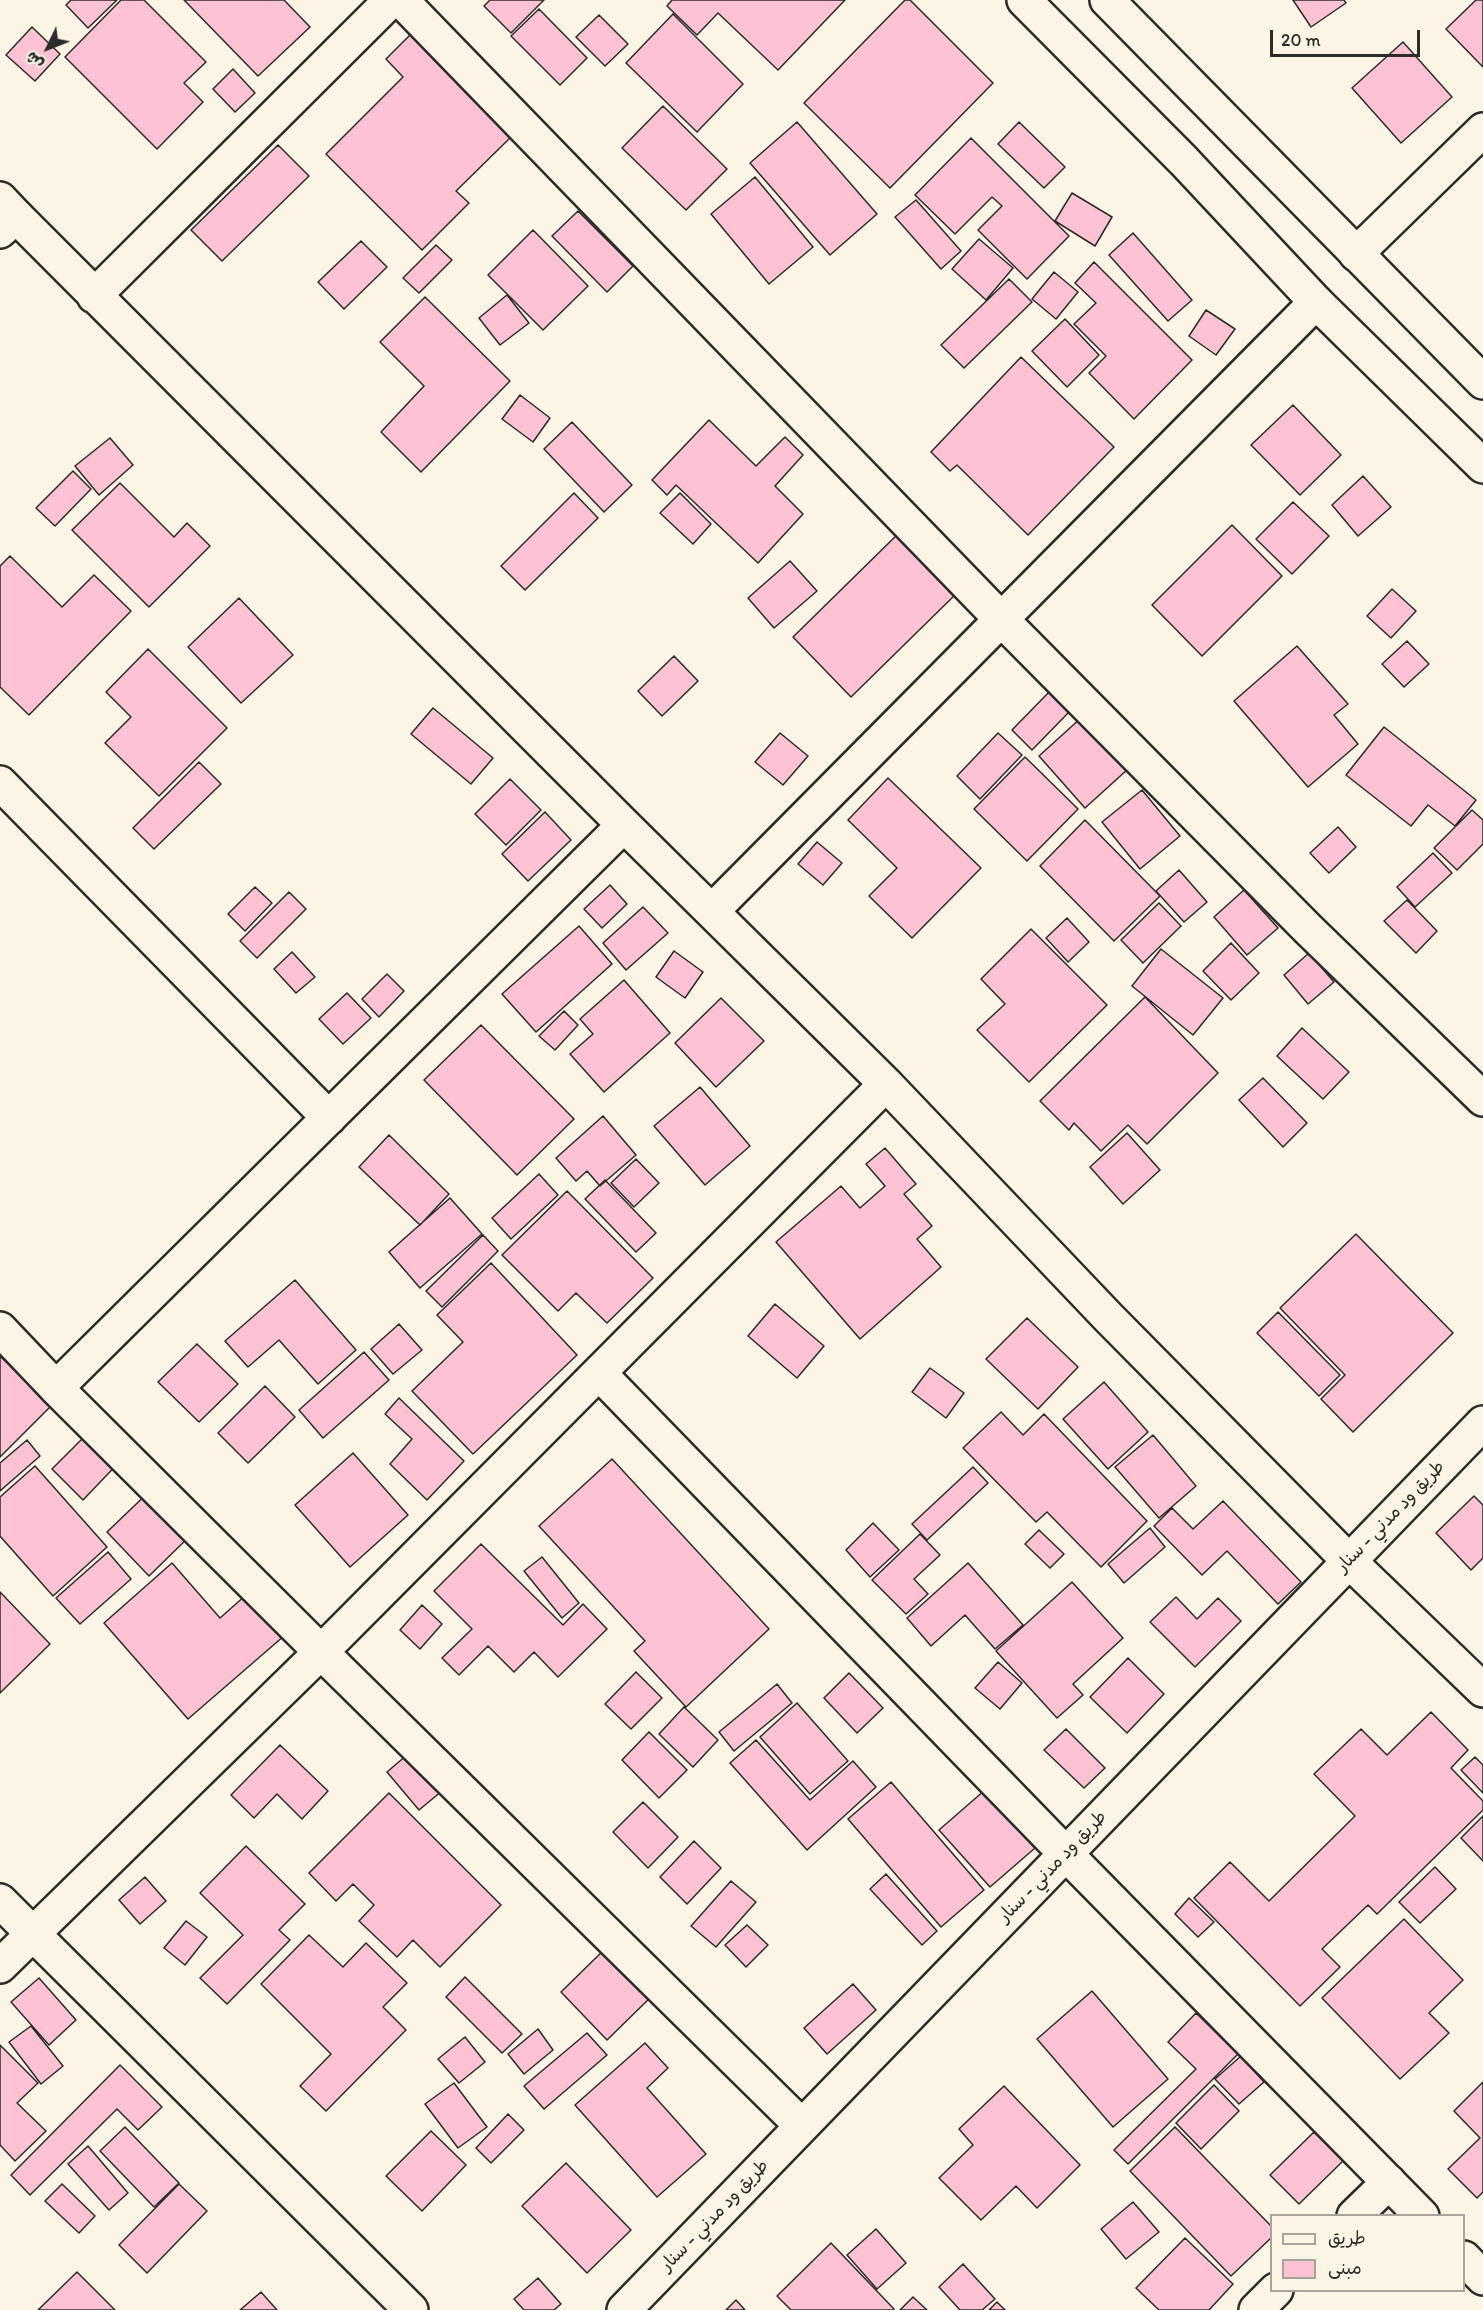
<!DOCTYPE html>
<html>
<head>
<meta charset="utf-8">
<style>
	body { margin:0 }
	#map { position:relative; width:1483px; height:2310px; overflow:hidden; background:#fcf5e5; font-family:Itim,"Playpen Sans Arabic",sans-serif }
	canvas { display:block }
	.legend { position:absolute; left:1270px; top:2214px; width:195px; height:78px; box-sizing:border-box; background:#fcf5e5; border:2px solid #a8a49b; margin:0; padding:8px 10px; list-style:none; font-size:18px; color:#2b2b2b }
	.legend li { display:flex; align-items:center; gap:12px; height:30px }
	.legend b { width:30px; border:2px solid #a8a49b }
	.north { position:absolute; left:18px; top:18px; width:60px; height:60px; -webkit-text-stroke:4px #fcf5e5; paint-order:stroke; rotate:227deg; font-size:16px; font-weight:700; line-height:24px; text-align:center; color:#2b2b2b }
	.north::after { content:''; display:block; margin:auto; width:21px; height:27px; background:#2b2b2b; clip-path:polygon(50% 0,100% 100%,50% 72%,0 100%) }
	.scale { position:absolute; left:1270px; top:30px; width:150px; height:27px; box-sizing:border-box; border:3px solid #2b2b2b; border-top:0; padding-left:8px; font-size:18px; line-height:21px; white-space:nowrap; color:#2b2b2b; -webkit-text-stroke:4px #fcf5e5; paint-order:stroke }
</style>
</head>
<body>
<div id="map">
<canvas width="1483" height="2310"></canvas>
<ul class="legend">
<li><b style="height:8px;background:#fcf5e5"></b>طريق</li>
<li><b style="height:16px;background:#fdc2d3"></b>مبنى</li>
</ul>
<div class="north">ش</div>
<div class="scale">20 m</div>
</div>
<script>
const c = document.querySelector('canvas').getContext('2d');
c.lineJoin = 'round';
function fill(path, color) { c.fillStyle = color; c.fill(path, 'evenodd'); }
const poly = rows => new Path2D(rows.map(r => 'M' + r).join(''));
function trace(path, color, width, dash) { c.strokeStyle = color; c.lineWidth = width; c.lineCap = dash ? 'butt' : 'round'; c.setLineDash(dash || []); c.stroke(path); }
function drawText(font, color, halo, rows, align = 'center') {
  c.font = font + ' Itim,"Playpen Sans Arabic",sans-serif'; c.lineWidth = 5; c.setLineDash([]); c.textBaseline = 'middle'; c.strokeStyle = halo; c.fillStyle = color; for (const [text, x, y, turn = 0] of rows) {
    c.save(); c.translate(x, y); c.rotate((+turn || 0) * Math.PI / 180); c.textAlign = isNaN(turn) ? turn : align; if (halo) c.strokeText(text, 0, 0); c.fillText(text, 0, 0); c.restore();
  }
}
const building = poly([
	[71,0,117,0,88,28,66,5,71,0],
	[121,0,144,0,206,62,184,83,203,102,157,149,65,57,121,0],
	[184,0,284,0,310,27,258,76,184,0],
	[490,0,544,0,511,33,484,6,490,0],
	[672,0,845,0,778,70,718,13,697,35,667,6,672,0],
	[905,0,910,0,993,83,890,188,804,103,905,0],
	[1293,0,1344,0,1346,3,1311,27,1293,0],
	[1476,0,1483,0,1483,67,1446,29,1476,0],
	[539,9,587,58,560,85,511,36,539,9],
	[673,14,743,84,697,132,626,63,673,14],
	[599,15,628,44,605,66,576,37,599,15],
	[32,27,60,54,35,81,6,55,32,27],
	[410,35,512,136,456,191,469,203,422,250,326,154,403,77,386,59,410,35],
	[1403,42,1452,97,1401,143,1352,88,1403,42],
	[233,69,255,93,235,112,213,89,233,69],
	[663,106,727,169,686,210,622,148,663,106],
	[797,122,877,214,830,255,750,163,797,122],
	[1019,122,1065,167,1044,188,998,144,1019,122],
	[971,138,1069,236,1027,279,978,230,1002,206,992,197,955,234,915,195,971,138],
	[278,145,309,176,222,261,191,230,278,145],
	[755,177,813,247,769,284,711,214,755,177],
	[1072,193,1112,217,1095,246,1055,221,1072,193],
	[916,200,961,251,941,269,895,217,916,200],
	[578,211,633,266,607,292,552,236,578,211],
	[533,230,588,286,543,330,488,275,533,230],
	[1133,233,1192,300,1168,321,1109,255,1133,233],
	[979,239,1013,268,986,300,952,269,979,239],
	[361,241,387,267,344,309,318,282,361,241],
	[436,245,452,260,419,293,403,278,436,245],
	[1094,262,1192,360,1134,419,1089,373,1106,356,1074,324,1096,303,1075,283,1094,262],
	[1054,272,1078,292,1056,319,1032,299,1054,272],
	[1009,279,1032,302,964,368,941,345,1009,279],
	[507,295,529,323,500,345,479,318,507,295],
	[425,297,510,381,421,472,381,432,424,386,380,342,425,297],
	[1206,310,1235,329,1216,355,1189,336,1206,310],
	[1065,319,1099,355,1067,387,1032,351,1065,319],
	[1021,357,1114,447,1028,535,957,465,950,471,931,452,1021,357],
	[520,395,550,418,533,442,502,419,520,395],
	[1293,405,1341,455,1300,495,1251,445,1293,405],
	[709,420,756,466,785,437,803,455,775,486,803,514,758,563,676,485,667,495,652,480,709,420],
	[572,422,632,485,604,512,544,449,572,422],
	[110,438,133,465,99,495,75,466,110,438],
	[73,471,91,489,55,526,36,508,73,471],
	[1363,476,1391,507,1358,536,1332,505,1363,476],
	[120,483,174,537,187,523,210,546,149,607,72,530,120,483],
	[574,493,598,518,525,590,501,566,574,493],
	[680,493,711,524,693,544,660,513,680,493],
	[1293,502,1329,536,1292,574,1256,539,1293,502],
	[1232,525,1282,576,1202,656,1152,605,1232,525],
	[902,530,960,590,851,697,793,637,902,530],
	[10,556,62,607,94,575,131,611,29,715,0,687,0,566,10,556],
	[790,561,817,591,774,628,748,598,790,561],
	[1392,589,1416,611,1391,638,1367,616,1392,589],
	[239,598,293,655,241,703,188,647,239,598],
	[1407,641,1429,664,1404,687,1382,664,1407,641],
	[1297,646,1348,704,1334,715,1358,744,1308,787,1234,701,1297,646],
	[148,649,227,728,159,796,105,743,131,717,106,692,148,649],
	[674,656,698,681,662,716,638,691,674,656],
	[1052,689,1072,709,1032,750,1012,730,1052,689],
	[433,708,493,758,471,784,411,734,433,708],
	[1082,717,1128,769,1085,808,1039,756,1082,717],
	[1384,727,1476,800,1455,826,1428,805,1411,826,1346,775,1384,727],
	[780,733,808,756,783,785,755,762,780,733],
	[998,733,1022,755,980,799,957,776,998,733],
	[1025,757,1078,809,1027,861,974,809,1025,757],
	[199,762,221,784,154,849,133,828,199,762],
	[888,778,981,868,912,938,869,896,897,868,848,820,888,778],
	[510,779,541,810,506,845,475,814,510,779],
	[1142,790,1180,836,1140,869,1102,822,1142,790],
	[1472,810,1483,820,1483,844,1457,870,1434,848,1472,810],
	[545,812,571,840,528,881,502,854,545,812],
	[1085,820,1160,896,1114,941,1040,866,1085,820],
	[1338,827,1356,847,1329,873,1310,853,1338,827],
	[817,842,842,863,823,885,798,864,817,842],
	[1433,853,1452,873,1415,907,1397,887,1433,853],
	[1179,870,1207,902,1184,922,1156,891,1179,870],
	[610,885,627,904,602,928,584,909,610,885],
	[255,887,272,903,245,931,228,914,255,887],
	[1244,890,1278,928,1247,955,1214,917,1244,890],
	[289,892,306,909,257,958,240,941,289,892],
	[1407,900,1437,931,1416,953,1384,921,1407,900],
	[1159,903,1181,926,1143,963,1121,940,1159,903],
	[643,907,668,933,626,970,603,943,643,907],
	[1067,918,1089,942,1068,962,1046,938,1067,918],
	[579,926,612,964,536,1032,502,994,579,926],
	[1031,929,1107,1005,1029,1082,977,1030,1005,1004,981,979,1031,929],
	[1231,943,1259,973,1231,1000,1203,971,1231,943],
	[1161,949,1223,998,1193,1035,1132,986,1161,949],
	[674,951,703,972,685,998,656,977,674,951],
	[292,952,315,977,296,993,274,969,292,952],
	[1309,953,1334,982,1308,1004,1284,975,1309,953],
	[387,974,404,991,379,1017,362,999,387,974],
	[624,980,670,1033,604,1092,570,1054,593,1034,580,1019,624,980],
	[347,993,371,1018,343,1044,319,1019,347,993],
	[1145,997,1218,1073,1147,1144,1128,1125,1101,1151,1074,1123,1069,1130,1040,1101,1145,997],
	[721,998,764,1041,716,1087,675,1043,721,998],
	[564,1011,578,1025,555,1050,539,1036,564,1011],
	[481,1025,574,1119,517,1175,424,1080,481,1025],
	[1302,1028,1349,1072,1323,1099,1277,1056,1302,1028],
	[1263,1078,1307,1123,1283,1147,1239,1100,1263,1078],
	[700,1087,750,1146,705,1185,654,1126,700,1087],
	[603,1116,636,1155,600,1186,587,1171,576,1181,556,1158,603,1116],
	[1127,1133,1160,1170,1123,1204,1090,1167,1127,1133],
	[389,1135,449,1194,420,1225,359,1167,389,1135],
	[885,1148,916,1184,904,1194,932,1226,917,1239,941,1267,860,1339,776,1242,841,1186,860,1208,885,1186,866,1164,885,1148],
	[636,1159,659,1183,634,1207,611,1183,636,1159],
	[539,1174,558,1195,511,1239,492,1218,539,1174],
	[605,1180,656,1233,636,1252,585,1199,605,1180],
	[567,1191,653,1278,607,1323,576,1293,558,1311,502,1255,567,1191],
	[450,1198,482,1234,420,1288,389,1252,450,1198],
	[1356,1234,1453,1333,1353,1432,1321,1399,1345,1375,1280,1308,1356,1234],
	[483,1235,498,1251,442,1307,426,1291,483,1235],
	[491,1263,577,1355,473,1454,412,1391,463,1342,437,1315,491,1263],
	[295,1280,356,1350,318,1384,279,1340,248,1367,225,1341,295,1280],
	[775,1304,824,1346,797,1378,748,1336,775,1304],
	[1278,1312,1340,1375,1319,1396,1257,1333,1278,1312],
	[1027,1318,1078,1367,1038,1409,986,1359,1027,1318],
	[399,1324,422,1350,393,1374,371,1349,399,1324],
	[197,1344,238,1384,199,1422,158,1382,197,1344],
	[364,1352,389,1380,323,1438,299,1410,364,1352],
	[1,1357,51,1406,0,1457,0,1358,1,1357],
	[930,1368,964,1393,946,1418,912,1392,930,1368],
	[1104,1382,1148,1432,1108,1469,1063,1419,1104,1382],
	[265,1386,295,1417,248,1463,218,1433,265,1386],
	[399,1398,464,1461,427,1500,390,1464,412,1439,385,1414,399,1398],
	[1001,1412,1023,1435,1044,1414,1147,1521,1101,1567,1047,1512,1036,1522,963,1448,1001,1412],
	[96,1425,126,1455,83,1500,52,1469,96,1425],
	[1153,1435,1196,1486,1159,1518,1115,1467,1153,1435],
	[27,1440,40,1456,0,1491,0,1463,27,1440],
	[353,1453,408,1515,350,1567,295,1505,353,1453],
	[612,1459,769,1629,686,1707,634,1651,645,1641,539,1526,612,1459],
	[35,1466,107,1547,53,1596,0,1536,0,1497,35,1466],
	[973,1467,988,1483,927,1540,912,1524,973,1467],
	[155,1486,197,1529,149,1576,107,1532,155,1486],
	[1474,1496,1483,1505,1483,1558,1471,1570,1436,1533,1474,1496],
	[1223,1501,1301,1582,1278,1604,1227,1551,1202,1575,1154,1526,1172,1508,1193,1529,1223,1501],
	[873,1523,899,1550,870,1577,846,1550,873,1523],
	[1150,1528,1165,1547,1124,1583,1108,1564,1150,1528],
	[1039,1530,1064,1554,1050,1568,1025,1544,1039,1530],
	[920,1534,940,1555,914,1579,928,1594,906,1614,872,1580,920,1534],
	[481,1544,563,1625,583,1604,607,1629,558,1677,534,1652,514,1672,488,1646,459,1675,442,1658,472,1629,434,1591,481,1544],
	[108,1552,131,1579,80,1624,56,1598,108,1552],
	[542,1557,579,1603,562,1618,524,1571,542,1557],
	[172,1563,220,1618,255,1587,292,1629,188,1719,104,1623,172,1563],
	[968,1563,1023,1625,995,1649,965,1615,931,1646,907,1618,968,1563],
	[1072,1582,1123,1638,1073,1684,1083,1695,1057,1718,996,1651,1072,1582],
	[0,1592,50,1644,0,1693,0,1592],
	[1176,1597,1197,1619,1218,1598,1241,1621,1195,1667,1150,1622,1176,1597],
	[422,1605,442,1624,420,1649,400,1630,422,1605],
	[1128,1658,1164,1694,1127,1733,1090,1697,1128,1658],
	[998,1662,1022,1683,1000,1709,975,1688,998,1662],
	[636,1672,662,1698,631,1729,605,1704,636,1672],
	[849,1673,883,1708,857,1733,824,1698,849,1673],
	[777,1684,792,1703,734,1751,719,1732,777,1684],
	[797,1703,848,1761,810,1794,760,1737,797,1703],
	[684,1707,718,1740,693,1767,659,1734,684,1707],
	[1431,1712,1468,1750,1451,1768,1483,1801,1483,1810,1377,1914,1368,1905,1322,1949,1340,1967,1300,2006,1194,1898,1230,1862,1269,1901,1355,1816,1314,1774,1361,1729,1387,1755,1431,1712],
	[1066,1729,1105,1768,1084,1788,1044,1750,1066,1729],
	[649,1732,687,1770,659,1798,622,1760,649,1732],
	[756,1740,810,1800,853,1761,876,1787,807,1850,730,1763,756,1740],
	[280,1745,328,1791,302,1819,277,1794,254,1818,231,1795,280,1745],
	[415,1748,448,1786,419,1810,387,1772,415,1748],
	[1475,1757,1483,1765,1483,1793,1461,1770,1475,1757],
	[891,1782,984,1890,941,1927,848,1819,891,1782],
	[985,1790,1035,1848,990,1887,939,1830,985,1790],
	[389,1793,501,1905,440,1967,413,1940,397,1957,359,1921,374,1905,353,1884,336,1901,309,1873,389,1793],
	[643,1802,678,1837,648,1868,613,1832,643,1802],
	[1483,1816,1483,1861,1461,1838,1483,1816],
	[694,1841,721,1868,687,1904,660,1877,694,1841],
	[246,1846,305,1904,279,1930,290,1940,227,2004,200,1978,243,1935,200,1893,246,1846],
	[1435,1867,1456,1889,1420,1923,1399,1902,1435,1867],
	[886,1874,937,1931,922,1945,870,1889,886,1874],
	[145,1877,166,1901,140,1924,119,1900,145,1877],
	[731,1881,756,1902,716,1947,691,1926,731,1881],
	[1189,1898,1214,1922,1198,1937,1175,1914,1189,1898],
	[1404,1919,1463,1980,1429,2013,1449,2033,1400,2079,1322,1998,1404,1919],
	[186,1921,207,1937,185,1965,164,1948,186,1921],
	[747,1925,768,1945,746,1967,725,1945,747,1925],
	[309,1935,343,1967,366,1943,407,1983,383,2007,406,2030,326,2111,300,2086,331,2054,261,1984,309,1935],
	[609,1945,655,1993,607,2040,561,1992,609,1945],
	[465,1977,522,2034,502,2053,446,1997,465,1977],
	[39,1978,76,2020,49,2045,11,2002,39,1978],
	[853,1984,876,2010,827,2054,804,2028,853,1984],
	[1092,1991,1168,2079,1113,2127,1037,2039,1092,1991],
	[1196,2013,1238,2054,1128,2164,1114,2150,1196,2069,1168,2042,1196,2013],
	[31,2026,63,2066,41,2084,9,2042,31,2026],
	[538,2029,553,2050,524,2074,508,2054,538,2029],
	[587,2033,607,2055,544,2109,524,2086,587,2033],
	[465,2037,485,2062,459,2083,438,2059,465,2037],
	[645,2043,668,2068,647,2088,706,2154,657,2197,575,2105,645,2043],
	[0,2045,38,2083,17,2103,46,2131,15,2161,0,2145,0,2045],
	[1241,2056,1264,2082,1239,2104,1215,2079,1241,2056],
	[120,2065,162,2107,138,2130,117,2109,30,2195,11,2175,120,2065],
	[1483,2082,1483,2192,1477,2198,1448,2169,1480,2138,1454,2111,1483,2082],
	[454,2083,487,2127,458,2148,425,2104,454,2083],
	[1214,2085,1239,2111,1201,2149,1176,2123,1214,2085],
	[1004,2086,1080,2165,1037,2208,1016,2186,981,2220,939,2178,973,2145,959,2129,1004,2086],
	[508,2114,524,2130,491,2163,476,2148,508,2114],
	[125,2127,179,2183,154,2207,100,2151,125,2127],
	[1175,2127,1272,2227,1272,2237,1231,2276,1130,2171,1175,2127],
	[431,2131,466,2165,422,2211,386,2176,431,2131],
	[1314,2132,1343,2161,1299,2204,1270,2175,1314,2132],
	[88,2146,128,2193,109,2210,68,2164,88,2146],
	[566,2163,631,2230,587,2273,522,2206,566,2163],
	[62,2184,95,2216,79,2233,45,2201,62,2184],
	[179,2184,207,2211,147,2273,119,2245,179,2184],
	[1133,2202,1159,2232,1126,2259,1101,2229,1133,2202],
	[876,2229,906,2263,877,2289,847,2255,876,2229],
	[1185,2238,1233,2284,1209,2310,1159,2310,1136,2288,1185,2238],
	[831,2243,894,2309,893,2310,791,2310,777,2296,831,2243],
	[963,2264,995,2299,982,2310,960,2310,939,2287,963,2264],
	[77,2272,115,2310,38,2310,77,2272],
	[538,2278,561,2304,554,2310,524,2310,514,2299,538,2278],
	[261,2292,277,2310,240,2310,261,2292],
	[913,2297,927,2310,900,2310,913,2297],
	[736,2300,745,2310,726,2310,736,2300],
	[997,2302,1005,2310,989,2310,997,2302]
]);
const street = poly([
	[401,0,1000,618,1308,929,1483,1099],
	[16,216,624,825,886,1084,1108,1317,1349,1561,1483,1690],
	[1356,254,1483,130],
	[94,296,391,0],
	[0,783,329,1118],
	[712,911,1316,302],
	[0,1329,56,1388,321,1652,802,2126],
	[600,1374,1066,1854,1422,2216],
	[56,1388,624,825],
	[0,1901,411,2310],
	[0,1966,321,1652,886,1084],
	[1354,2216,1389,2182],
	[1464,2258,1483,2278],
	[624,2310,1483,1423],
	[1256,2310,1276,2290]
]);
const secondary = poly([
	[1024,0,1184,161,1316,302,1483,466],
	[1107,0,1483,382],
	[0,199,16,216,0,231]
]);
const streetNames = [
	["طريق ود مدني - سنار",1391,1517,-46],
	["طريق ود مدني - سنار",1053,1867,-46],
	["طريق ود مدني - سنار",715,2216,-46]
];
fill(building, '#fdc2d3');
trace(building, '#2b2b2b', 1.5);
trace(street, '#2b2b2b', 38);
trace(secondary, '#2b2b2b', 38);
trace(street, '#fcf5e5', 33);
trace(secondary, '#fcf5e5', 33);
drawText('18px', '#2b2b2b', '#fcf5e5', streetNames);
</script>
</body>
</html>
